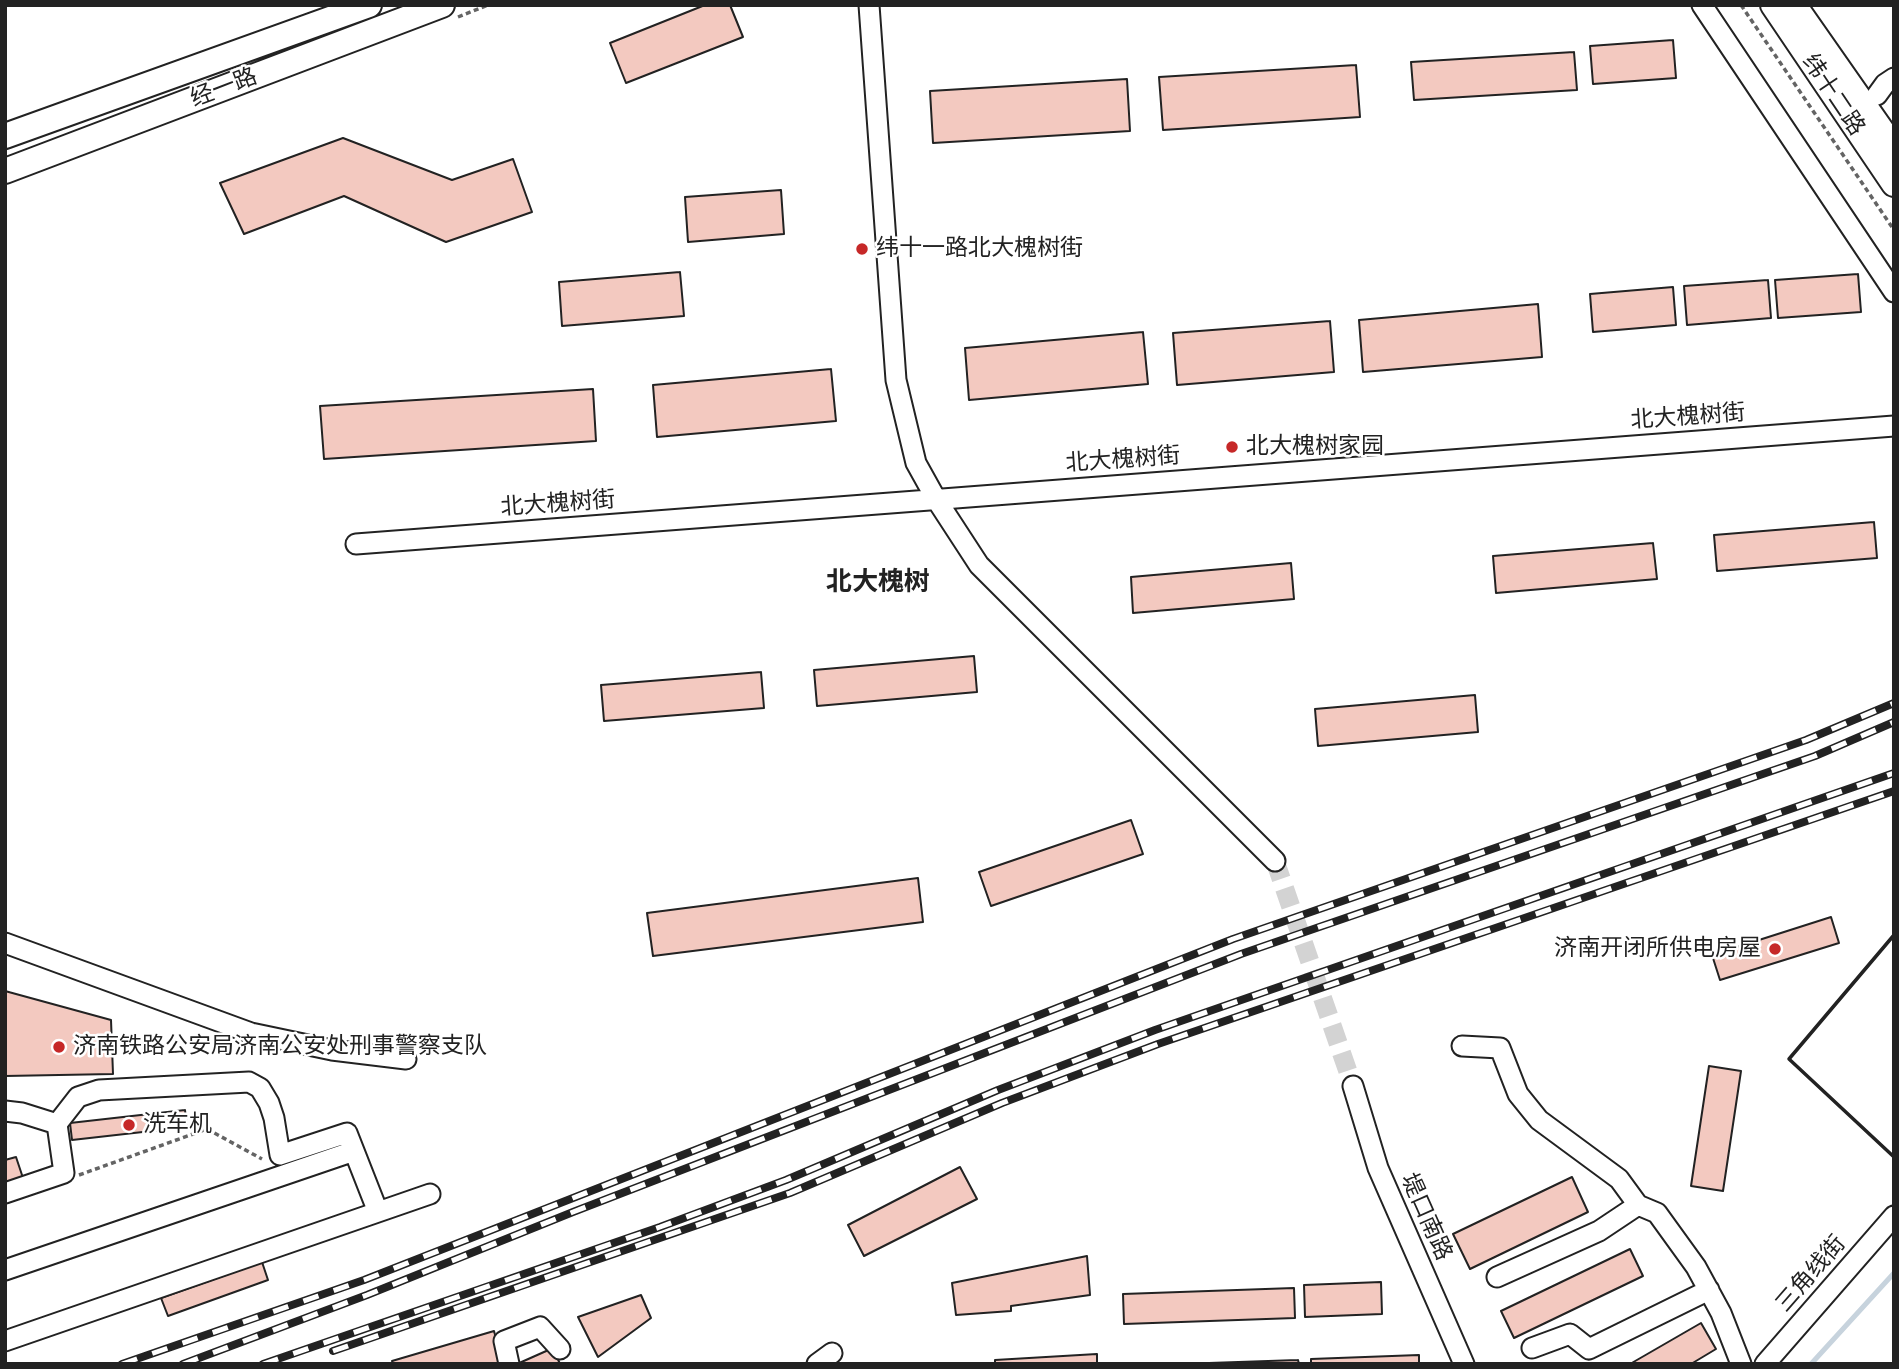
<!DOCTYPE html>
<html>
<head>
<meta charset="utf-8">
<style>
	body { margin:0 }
	#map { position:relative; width:1899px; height:1369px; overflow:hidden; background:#fff; font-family:"Libre Baskerville",serif }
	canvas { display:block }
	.frame { position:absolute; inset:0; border:7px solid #222; pointer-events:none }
</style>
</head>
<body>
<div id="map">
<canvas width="1899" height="1369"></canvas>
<div class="frame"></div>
</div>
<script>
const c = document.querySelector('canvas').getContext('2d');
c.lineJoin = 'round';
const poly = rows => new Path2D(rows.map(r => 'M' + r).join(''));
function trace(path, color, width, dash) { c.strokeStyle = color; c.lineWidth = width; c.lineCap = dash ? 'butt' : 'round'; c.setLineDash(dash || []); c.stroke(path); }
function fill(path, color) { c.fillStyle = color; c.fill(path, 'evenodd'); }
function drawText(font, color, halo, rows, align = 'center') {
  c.font = font + ' "Libre Baskerville","Noto Sans SC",serif'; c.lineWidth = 5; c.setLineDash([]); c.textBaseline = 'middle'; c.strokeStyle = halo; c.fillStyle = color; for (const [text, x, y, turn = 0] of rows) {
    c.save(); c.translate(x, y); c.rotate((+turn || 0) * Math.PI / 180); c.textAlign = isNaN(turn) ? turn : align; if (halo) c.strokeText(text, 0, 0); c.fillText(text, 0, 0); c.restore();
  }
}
const stream = poly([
	[1811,1364,1894,1273]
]);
const building = poly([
	[705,5,730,5,743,37,626,83,610,43,705,5],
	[1673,40,1676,78,1593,84,1590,46,1673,40],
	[1574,52,1577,90,1414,100,1411,62,1574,52],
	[1356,65,1360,117,1163,130,1159,77,1356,65],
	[1127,79,1130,131,933,143,930,91,1127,79],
	[343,138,452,180,513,159,532,212,446,242,344,196,244,234,220,183,343,138],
	[781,190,784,234,688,242,685,197,781,190],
	[680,272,684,316,562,326,559,282,680,272],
	[1858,274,1861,312,1778,318,1775,280,1858,274],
	[1768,280,1771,318,1687,325,1684,286,1768,280],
	[1673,287,1676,325,1593,332,1590,294,1673,287],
	[1538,304,1542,357,1363,372,1359,320,1538,304],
	[1330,321,1334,372,1177,385,1173,333,1330,321],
	[1143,332,1148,384,969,400,965,348,1143,332],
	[831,369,836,421,657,437,653,385,831,369],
	[593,389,596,441,324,459,320,406,593,389],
	[1874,522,1877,558,1717,571,1714,535,1874,522],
	[1653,543,1657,579,1496,593,1493,556,1653,543],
	[1291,563,1294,599,1133,613,1131,577,1291,563],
	[974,656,977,692,817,706,814,670,974,656],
	[761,672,764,708,604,721,601,685,761,672],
	[1475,695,1478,732,1318,746,1315,709,1475,695],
	[1131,820,1143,854,991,906,979,872,1131,820],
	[918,878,923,922,653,956,647,913,918,878],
	[1831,917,1839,943,1720,980,1712,955,1831,917],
	[5,991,111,1020,113,1074,5,1076,5,991],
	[1709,1066,1741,1071,1723,1191,1691,1186,1709,1066],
	[185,1110,187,1127,72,1140,70,1123,185,1110],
	[16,1157,23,1178,5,1184,5,1160,16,1157],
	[960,1167,977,1199,864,1256,848,1225,960,1167],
	[1572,1177,1588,1212,1470,1269,1453,1234,1572,1177],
	[1630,1249,1643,1276,1514,1338,1501,1311,1630,1249],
	[1087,1256,1090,1295,1011,1306,1011,1311,956,1315,952,1283,1087,1256],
	[262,1262,268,1280,168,1316,161,1298,262,1262],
	[1381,1282,1382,1314,1305,1317,1304,1285,1381,1282],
	[1294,1288,1295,1318,1124,1324,1123,1294,1294,1288],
	[641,1295,651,1318,598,1357,578,1317,641,1295],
	[1701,1323,1716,1349,1691,1364,1630,1364,1701,1323],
	[494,1331,503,1364,393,1364,392,1361,494,1331],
	[553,1348,560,1364,517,1364,553,1348],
	[1097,1354,1097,1364,995,1364,995,1360,1097,1354],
	[1419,1355,1419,1364,1311,1364,1311,1359,1419,1355],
	[1298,1360,1299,1364,1179,1364,1298,1360]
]);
const minorTunnel = poly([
	[1275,861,1353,1086]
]);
const path = poly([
	[1741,5,1894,230],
	[458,17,488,5],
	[79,1175,207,1129,262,1159]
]);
const minor = poly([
	[869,5,896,380,916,463,936,499,979,565,1275,861],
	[1702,5,1894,292],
	[1877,95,1885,84,1894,78],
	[356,544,1894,426],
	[5,943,251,1033,332,1050,406,1059],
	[1462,1046,1500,1048,1518,1094,1539,1120,1619,1179,1638,1205],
	[1353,1086,1378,1168,1464,1364],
	[5,1111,22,1113,57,1124,64,1173,5,1193],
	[57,1124,78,1097,99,1090,249,1082,260,1088,269,1103,274,1118,280,1155,347,1133,378,1212,430,1194],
	[5,1270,354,1151],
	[1497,1277,1599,1231,1638,1205,1657,1213,1696,1267,1721,1313,1741,1364],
	[5,1341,378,1212],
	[1532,1348,1570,1334,1589,1349,1709,1290],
	[509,1364,504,1341,540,1327,560,1349],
	[817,1364,832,1353],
	[1765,1364,1894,1216]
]);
const major = poly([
	[1773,5,1894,184],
	[1794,5,1894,148],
	[5,136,369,5],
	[5,171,442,5]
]);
const rail = poly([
	[333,1351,790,1193,1002,1103,1158,1044,1894,791],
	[122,1364,364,1280,1233,939,1806,740,1894,703],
	[183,1364,367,1295,573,1212,1241,954,1815,756,1894,722],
	[263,1364,660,1227,786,1180,998,1090,1155,1030,1894,773]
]);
const wall = poly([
	[1894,935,1789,1059,1894,1157]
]);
const markers = [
	[862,249,7,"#c62828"],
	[1232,447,7,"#c62828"],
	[1775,949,7,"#c62828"],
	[59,1047,7,"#c62828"],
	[129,1125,7,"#c62828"]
];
const streetNames = [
	["经一路",224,88,-21],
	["纬十二路",1833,95,56],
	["北大槐树街",1688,417,-4],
	["北大槐树街",1123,460,-4],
	["北大槐树街",558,504,-4],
	["堤口南路",1426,1217,66],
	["三角线街",1811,1274,-49]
];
const poiNames = [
	["纬十一路北大槐树街",876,249],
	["北大槐树家园",1246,447],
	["济南开闭所供电房屋",1761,949,"right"],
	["济南铁路公安局济南公安处刑事警察支队",73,1047],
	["洗车机",143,1125]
];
const quarterNames = [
	["北大槐树",878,583]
];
trace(stream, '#c7d3dd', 5);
fill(building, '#f3c9c0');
trace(building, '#222', 2);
trace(minorTunnel, '#d3d3d3', 19, [19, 10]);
trace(minor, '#222', 23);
trace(major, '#222', 28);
trace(path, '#646464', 3.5, [5, 3.5]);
trace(minor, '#fff', 19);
trace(major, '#fff', 24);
trace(rail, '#222', 8);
trace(rail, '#fff', 5, [16]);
trace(wall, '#222', 3.5);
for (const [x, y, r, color] of markers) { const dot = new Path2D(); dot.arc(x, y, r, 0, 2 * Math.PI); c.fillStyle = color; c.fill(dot); trace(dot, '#fff', 2.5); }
drawText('23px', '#222', '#fff', streetNames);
drawText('23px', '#222', '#fff', poiNames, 'left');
drawText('bold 26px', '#222', '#fff', quarterNames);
</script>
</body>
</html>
